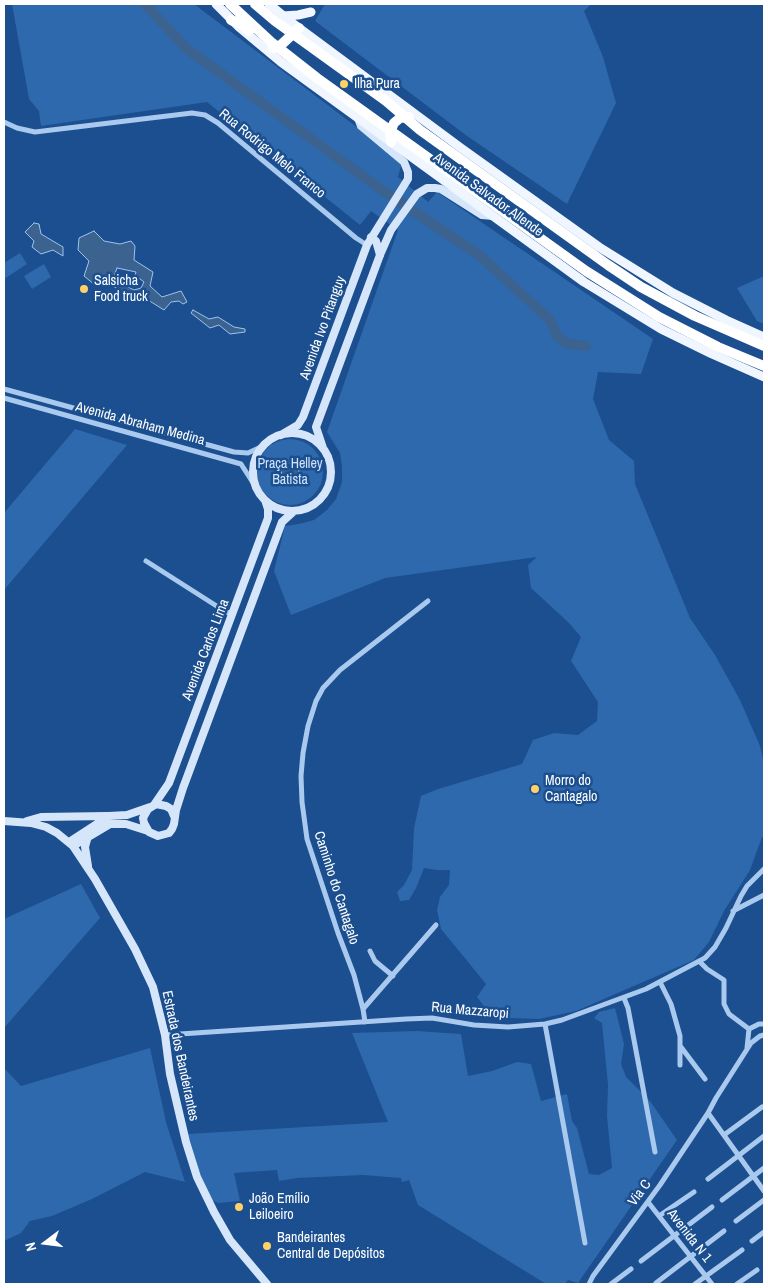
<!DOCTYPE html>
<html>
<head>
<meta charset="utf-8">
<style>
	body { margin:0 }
	#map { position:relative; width:768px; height:1288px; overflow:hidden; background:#1b4f8f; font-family:"Archivo Narrow",sans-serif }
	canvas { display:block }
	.frame { position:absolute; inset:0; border:5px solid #fff; pointer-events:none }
	.north { position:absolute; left:20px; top:1218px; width:50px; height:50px; -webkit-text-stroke:4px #1b4f8f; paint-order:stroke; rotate:255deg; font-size:14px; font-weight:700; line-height:20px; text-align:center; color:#fff }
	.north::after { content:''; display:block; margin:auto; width:18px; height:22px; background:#fff; clip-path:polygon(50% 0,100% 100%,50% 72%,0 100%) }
</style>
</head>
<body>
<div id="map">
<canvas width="768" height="1288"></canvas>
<div class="frame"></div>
<div class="north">N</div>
</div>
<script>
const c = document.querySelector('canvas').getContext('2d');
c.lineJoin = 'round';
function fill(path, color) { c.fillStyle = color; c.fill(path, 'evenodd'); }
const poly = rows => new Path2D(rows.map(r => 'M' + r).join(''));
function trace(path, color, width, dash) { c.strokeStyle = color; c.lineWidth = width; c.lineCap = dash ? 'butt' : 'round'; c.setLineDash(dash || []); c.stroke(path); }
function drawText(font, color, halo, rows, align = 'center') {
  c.font = font + ' "Archivo Narrow",sans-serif'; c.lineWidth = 5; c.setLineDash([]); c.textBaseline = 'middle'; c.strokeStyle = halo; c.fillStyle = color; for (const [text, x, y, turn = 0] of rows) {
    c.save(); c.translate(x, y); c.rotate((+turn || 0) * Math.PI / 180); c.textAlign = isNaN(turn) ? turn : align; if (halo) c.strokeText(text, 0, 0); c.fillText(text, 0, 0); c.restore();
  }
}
const green = poly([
	[12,4,194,4,399,159,401,166,398,177,428,202,437,192,653,339,641,374,598,372,593,399,609,440,634,461,635,484,690,618,715,655,740,700,760,746,764,764,764,837,762,837,750,870,724,911,709,942,694,960,576,1011,539,1019,482,1017,487,1010,477,997,486,984,441,929,437,910,440,897,449,885,450,870,437,870,424,868,416,888,409,900,400,901,397,892,404,885,412,870,414,828,421,796,438,789,522,764,533,740,554,733,578,735,597,721,598,702,571,661,581,637,568,622,531,588,528,565,537,557,385,578,291,615,274,571,285,526,299,524,314,520,327,510,336,499,342,482,342,466,340,453,327,432,398,230,371,211,360,225,207,102,41,126,39,111,29,99],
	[325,4,591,4,584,11,603,57,616,103,567,204,467,136,315,21],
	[20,253,27,264,4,279,4,263],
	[44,264,51,277,32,289,24,276],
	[764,276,764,324,757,321,737,288],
	[75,429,127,445,4,590,4,513],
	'257 472a33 33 0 1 1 66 0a33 33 0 1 1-66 0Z',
	[81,884,100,918,4,1028,4,919],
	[615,1008,624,1044,621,1064,626,1077,650,1101,677,1140,578,1283,568,1280,565,1284,546,1284,418,1205,409,1180,402,1182,401,1178,363,1175,297,1178,279,1181,277,1170,234,1173,240,1201,218,1203,212,1200,202,1180,188,1134,388,1122,352,1033,417,1031,461,1034,468,1076,492,1071,517,1062,531,1064,541,1101,567,1094,572,1121,577,1128,589,1174,599,1175,612,1168,607,1116,608,1085,602,1023,594,1018,599,1012],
	[150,1048,166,1122,185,1182,145,1172,92,1199,52,1216,30,1221,21,1233,4,1241,4,1068,21,1086]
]);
const water = poly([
	[34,223,39,224,41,234,63,247,63,256,53,250,41,254,32,247,34,241,25,232,34,223],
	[94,231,104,241,120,244,131,241,135,246,134,260,153,272,150,286,162,297,181,291,187,302,183,304,179,301,171,302,164,310,140,295,131,298,107,282,95,285,84,276,89,261,78,250,79,238,94,231],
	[117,268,136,272,135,275,144,282,141,288,134,290,113,279,117,268],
	[193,310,209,319,218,317,234,327,245,329,245,332,230,334,219,325,210,328,191,313,193,310],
	'281 472a9 9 0 1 1 18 0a9 9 0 1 1-18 0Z'
]);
const river = poly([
	[145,4,187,49,382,190,479,255,550,320,557,336,568,344,586,346]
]);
const street = poly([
	[4,122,17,128,35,132,192,113,205,115,218,123,356,238,367,245],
	[4,389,234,452,248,453,263,446],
	[4,398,241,464,257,489],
	[146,561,226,612,233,614],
	[733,911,764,895],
	[370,951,375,961,393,976],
	[700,962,707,969,724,980,724,1004,729,1014,749,1029,747,1048],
	[660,982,671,1004,680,1036,680,1065],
	[624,998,628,1008,655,1152],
	[363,1009,436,925],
	[365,1022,363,1009,354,975,338,933,307,839,302,802,301,776,303,753,308,726,316,701,323,688,340,670,428,601],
	[545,1024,585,1243],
	[749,1029,759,1024,764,1024],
	[165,1035,406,1019,432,1018,474,1025,508,1027,545,1024,562,1020,646,989,705,958,715,947,726,928,741,896,747,886,764,869],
	[681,1047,705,1079],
	[708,1113,764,1191],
	[724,1135,762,1107],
	[708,1179,764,1136],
	[722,1200,764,1168],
	[648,1202,712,1284],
	[659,1216,694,1192],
	[736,1221,764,1200],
	[752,1241,764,1232],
	[641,1261,712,1207],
	[656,1283,724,1231],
	[589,1284,593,1276,660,1185,708,1113,716,1098,751,1043,760,1036,764,1035],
	[611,1284,631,1269],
	[695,1284,742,1250],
	[737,1284,757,1270]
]);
const secondary = poly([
	[371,237,376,241,380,255],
	'253 472a39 39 0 1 1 78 0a39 39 0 1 1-78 0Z',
	[281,435,298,425,303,417,367,245,408,179,408,172,404,162,361,126,358,118],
	[323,448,316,427,380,255,391,230,417,194,427,188,435,188,441,189,482,215,493,216],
	[154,805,169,783,268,518,268,509,265,500],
	[174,816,171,809,166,806,156,804,148,809,143,818,144,823,149,832,158,836,169,833,172,829,174,824,176,810,183,788,282,522,293,512],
	[4,821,31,823,46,827,57,833,73,846,95,879,135,949,153,987,165,1035,170,1074,186,1142,197,1177,214,1212,230,1240,267,1284],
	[27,821,41,817,107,816],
	[69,842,109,816,127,815,150,807],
	[73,846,110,824,126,824,148,831],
	[88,866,85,847,88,836]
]);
const primary = poly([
	[216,4,239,27,281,62,584,282,661,329,712,354,764,377],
	[269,4,287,19,461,148,599,247,673,293,726,320,764,337],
	[283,16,298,15,311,12]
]);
const highway = poly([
	[230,4,271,42,317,78,586,271,659,317,718,347,764,366],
	[255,4,275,21,386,101,420,130,608,265,641,287,695,316,764,346],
	[231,20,241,24,249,31],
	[273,48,281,45,299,28],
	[391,142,390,132,394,123,400,118,409,117]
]);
const markers = [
	[344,84,5,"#ffd166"],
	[84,289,5,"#ffd166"],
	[535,789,5,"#ffd166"],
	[239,1207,5,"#ffd166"],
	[267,1246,5,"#ffd166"]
];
const poiNames = [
	["Ilha Pura",354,84],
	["Salsicha",94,281],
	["Food truck",94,297],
	["Morro do",545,781],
	["Cantagalo",545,797],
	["João Emílio",249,1199],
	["Leiloeiro",249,1215],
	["Bandeirantes",277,1238],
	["Central de Depósitos",277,1254]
];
const streetNames = [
	["Rua Rodrigo Melo Franco",272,154,39],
	["Avenida Salvador Allende",488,195,36],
	["Avenida Ivo Pitanguy",323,328,-70],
	["Avenida Abraham Medina",140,424,15],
	["Avenida Carlos Lima",206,650,-69],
	["Caminho do Cantagalo",336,888,72],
	["Rua Mazzaropi",470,1011,5],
	["Estrada dos Bandeirantes",180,1056,78],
	["Via C",640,1193,-53],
	["Avenida N 1",689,1236,52]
];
const parkNames = [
	["Praça Helley",290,464],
	["Batista",290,480]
];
fill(green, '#2e69ad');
fill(water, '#3c6290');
trace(water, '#9cc4f0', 1);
trace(river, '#3c6290', 10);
trace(street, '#a9c9ee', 5);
trace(secondary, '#d6e6fa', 8);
trace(primary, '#f0f6ff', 9);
trace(highway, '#fff', 10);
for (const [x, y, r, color] of markers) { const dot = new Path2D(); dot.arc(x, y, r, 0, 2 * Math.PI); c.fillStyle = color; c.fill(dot); trace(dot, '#1b4f8f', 2); }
drawText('14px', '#fff', '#1b4f8f', poiNames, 'left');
drawText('14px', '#fff', '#1b4f8f', streetNames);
drawText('14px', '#cfe3fa', '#1b4f8f', parkNames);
</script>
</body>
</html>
